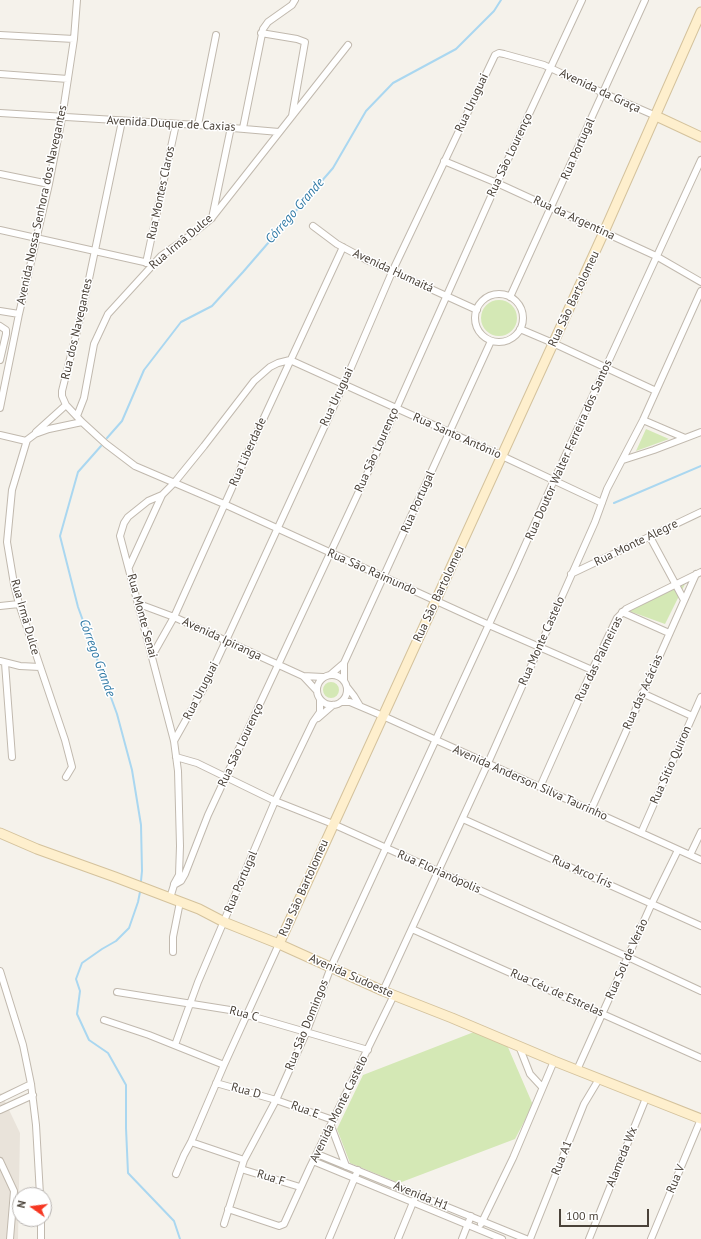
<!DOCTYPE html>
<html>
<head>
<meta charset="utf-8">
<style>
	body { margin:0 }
	#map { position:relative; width:701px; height:1239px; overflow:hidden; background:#f5f2eb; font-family:"PT Sans",sans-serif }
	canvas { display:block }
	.north { position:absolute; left:12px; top:1187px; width:40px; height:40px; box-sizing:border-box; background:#fff; border:1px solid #b7b3b0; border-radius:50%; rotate:284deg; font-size:11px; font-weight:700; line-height:16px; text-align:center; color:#4a4239 }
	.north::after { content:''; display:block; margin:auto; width:14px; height:18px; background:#f63722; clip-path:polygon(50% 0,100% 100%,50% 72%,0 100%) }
	.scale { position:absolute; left:559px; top:1209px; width:90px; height:18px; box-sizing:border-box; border:2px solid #4a4239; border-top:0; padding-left:5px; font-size:12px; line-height:14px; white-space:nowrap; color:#4a4239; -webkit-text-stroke:3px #fff; paint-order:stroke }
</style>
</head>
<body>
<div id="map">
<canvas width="701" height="1239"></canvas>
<div class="north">N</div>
<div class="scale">100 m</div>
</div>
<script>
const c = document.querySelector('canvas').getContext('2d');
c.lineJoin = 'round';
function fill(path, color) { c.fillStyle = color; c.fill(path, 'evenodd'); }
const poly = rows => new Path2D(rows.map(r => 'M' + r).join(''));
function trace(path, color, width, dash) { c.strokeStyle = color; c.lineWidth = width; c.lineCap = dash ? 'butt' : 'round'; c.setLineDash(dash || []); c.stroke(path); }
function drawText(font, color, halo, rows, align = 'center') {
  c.font = font + ' "PT Sans",sans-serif'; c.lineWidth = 3; c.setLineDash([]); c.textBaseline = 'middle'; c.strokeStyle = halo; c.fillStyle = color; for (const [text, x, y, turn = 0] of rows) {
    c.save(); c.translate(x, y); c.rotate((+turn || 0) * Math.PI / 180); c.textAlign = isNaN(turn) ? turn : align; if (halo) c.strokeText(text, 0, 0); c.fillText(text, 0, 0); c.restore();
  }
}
const residential = poly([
	[1,1093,20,1133,18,1239,0,1239,0,1094]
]);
const green = poly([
	'481 318a18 18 0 1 1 36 0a18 18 0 1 1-36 0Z',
	[646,429,669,439,636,451],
	[685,584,665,624,629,611],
	'323 690a8 8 0 1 1 16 0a8 8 0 1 1-16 0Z',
	[474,1032,507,1045,533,1105,515,1139,399,1183,350,1163,337,1129,363,1075]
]);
const stream = poly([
	[107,438,122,421,144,370,181,322,212,306,243,272,333,168,366,111,393,83,456,49,494,11,501,0],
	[101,446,78,472,60,536,78,607,117,714,132,770,141,825,142,871,141,881],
	[614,503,701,466],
	[140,892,138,902,129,928,116,941,102,949,82,963,76,979,80,991,77,1014,89,1040,108,1053,126,1085,126,1128,128,1173,174,1221,180,1239]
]);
const street = poly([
	[261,33,297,39,305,42,292,116],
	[0,35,74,39],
	[0,74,68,79],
	[0,113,198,125,279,132],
	[122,121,84,303,62,391,62,396,66,405,82,422,106,444,135,466,224,504,489,625,592,670],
	[198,125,216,35],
	[243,128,263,29,268,22,292,5,295,0],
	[444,161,497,183,656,256,701,282],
	[0,174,49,184],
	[212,218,231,127],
	[313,226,337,244,365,259,477,310],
	[0,230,153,264],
	[146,263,176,124],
	'475 318a24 24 0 1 1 48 0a24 24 0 1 1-48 0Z',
	[510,297,645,0],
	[0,311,19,314],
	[0,326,6,330,6,334,0,360],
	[520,329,553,343,656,391],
	[0,408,19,314,49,184,62,118,74,39,77,0],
	[77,416,84,398,94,344,108,314,161,256,195,232,211,219,348,45],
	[643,420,685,438],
	[36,432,66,405],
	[0,435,26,441],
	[623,460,654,450,701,432],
	[162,495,148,501,128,517,124,523,120,536,174,741,178,771,180,846,179,875,174,884],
	[650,537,684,600],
	[129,567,162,495,174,483,204,446,254,381,270,367,278,363,290,360,502,456,602,503],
	[571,574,701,512],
	[139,604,174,617,303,676,317,691],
	[0,606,19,604],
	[622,612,669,633],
	[152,656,174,617,249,450,343,247],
	[0,661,20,666,40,667],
	[5,663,12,757],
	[330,675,344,663],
	'317 690a15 15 0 1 1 30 0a15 15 0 1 1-30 0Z',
	[303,676,323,677],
	[344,681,344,663,491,341],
	[347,687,354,696,360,706],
	[642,693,692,716],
	[341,702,350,702,383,716,701,860],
	[318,718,333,705],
	[174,741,206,684,344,384,392,272,495,55,499,53,504,54,544,65,603,93,656,116],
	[176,757,197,763,275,801,333,824,628,957,701,991],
	[66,777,72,767,65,740,19,604,14,584,7,542,12,490,27,440,35,434,49,429,82,422],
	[540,787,592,670,617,618,626,609,701,572],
	[591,810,696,574],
	[463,819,701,926],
	[641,833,701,697],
	[690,855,701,832],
	[170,898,174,885,181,881,185,874,208,815,368,472,497,183,582,0],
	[412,929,701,1058],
	[173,952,173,937,180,902],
	[0,971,23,1045,31,1084,36,1125,40,1195],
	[383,991,488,763,595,522,607,489,643,420,701,291],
	[117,992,230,1010,368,1050],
	[104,1020,149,1035,224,1065],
	[175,1045,198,982,275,801,313,722,320,712,320,700],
	[519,1046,530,1074,542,1087],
	[577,1070,652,903,678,850],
	[216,1083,276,1100,333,1120],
	[0,1099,31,1084],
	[0,1110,33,1095],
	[331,1126,346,1166],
	[191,1142,244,1160],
	[317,1154,526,1239],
	[0,1161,14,1191,10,1239],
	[313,1161,502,1239],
	[241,1169,300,1187],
	[176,1174,184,1155,191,1142,224,1065,279,944],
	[228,1209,279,1226,284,1224,310,1167,394,995],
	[41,1219,41,1239],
	[224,1224,244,1160,276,1100,306,1033,331,967,514,570,554,480,701,160],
	[481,1224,513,1158,554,1061],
	[329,1239,358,1170],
	[398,1239,414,1200],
	[462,1239,471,1216],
	[530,1239,584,1104,599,1079],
	[589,1239,646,1098],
	[651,1239,701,1119]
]);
const secondary = poly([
	[656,116,701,137],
	[0,833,37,849,115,877,199,909,224,922,279,944,383,991,452,1018,554,1061,701,1119],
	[279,944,604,232,701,12]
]);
const streetNames = [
	["Avenida da Graça",600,91,25],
	["Rua Uruguai",472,103,-65],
	["Avenida Duque de Caxias",171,124,3],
	["Rua Portugal",578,149,-66],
	["Rua São Lourenço",510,155,-65],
	["Rua Montes Claros",161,193,-78],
	["Avenida Nossa Senhora dos Navegantes",42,205,-78],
	["Rua da Argentina",574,218,25],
	["Rua Irmã Dulce",181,242,-40],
	["Avenida Humaitá",393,271,25],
	["Rua São Bartolomeu",574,299,-65],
	["Rua dos Navegantes",77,329,-77],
	["Rua Uruguai",337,397,-65],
	["Rua Santo Antônio",457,436,24],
	["Rua São Lourenço",377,450,-66],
	["Rua Doutor Walter Ferreira dos Santos",569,450,-66],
	["Rua Liberdade",248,452,-66],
	["Rua Portugal",418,502,-66],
	["Rua Monte Alegre",636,543,-26],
	["Rua São Raimundo",372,572,24],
	["Rua São Bartolomeu",439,594,-65],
	["Rua Monte Senai",142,616,75],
	["Rua Irmã Dulce",25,617,74],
	["Avenida Ipiranga",222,639,25],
	["Rua Monte Castelo",542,641,-66],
	["Rua das Palmeiras",599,659,-64],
	["Rua Uruguai",201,691,-63],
	["Rua das Acácias",643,692,-66],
	["Rua São Lourenço",241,745,-65],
	["Rua Sítio Quiron",671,765,-66],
	["Avenida Anderson Silva Taurinho",530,783,24],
	["Rua Florianópolis",439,872,24],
	["Rua Arco Íris",582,872,24],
	["Rua Portugal",241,882,-67],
	["Rua São Bartolomeu",304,888,-66],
	["Rua Sol de Verão",627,959,-66],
	["Avenida Sudoeste",351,976,24],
	["Rua Céu de Estrelas",557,993,24],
	["Rua C",244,1014,15],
	["Rua São Domingos",307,1025,-68],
	["Rua D",246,1091,15],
	["Avenida Monte Castelo",339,1109,-64],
	["Rua E",305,1110,20],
	["Alameda Wx",622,1157,-68],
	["Rua A1",562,1158,-68],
	["Rua F",271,1178,17],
	["Rua V",676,1179,-67],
	["Avenida H1",421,1196,22]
];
const waterNames = [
	["Córrego Grande",295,211,-49],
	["Córrego Grande",97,658,70]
];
fill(residential, '#e9e3da');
fill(green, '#d4e8b5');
trace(stream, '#aad7f0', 2);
trace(street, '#c1b9ae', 8);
trace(secondary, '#d4c29c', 11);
trace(street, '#fff', 6);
trace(secondary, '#feefcd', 9);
drawText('12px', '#4a4239', '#fff', streetNames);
drawText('italic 13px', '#2f79a5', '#fff', waterNames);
</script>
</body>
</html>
